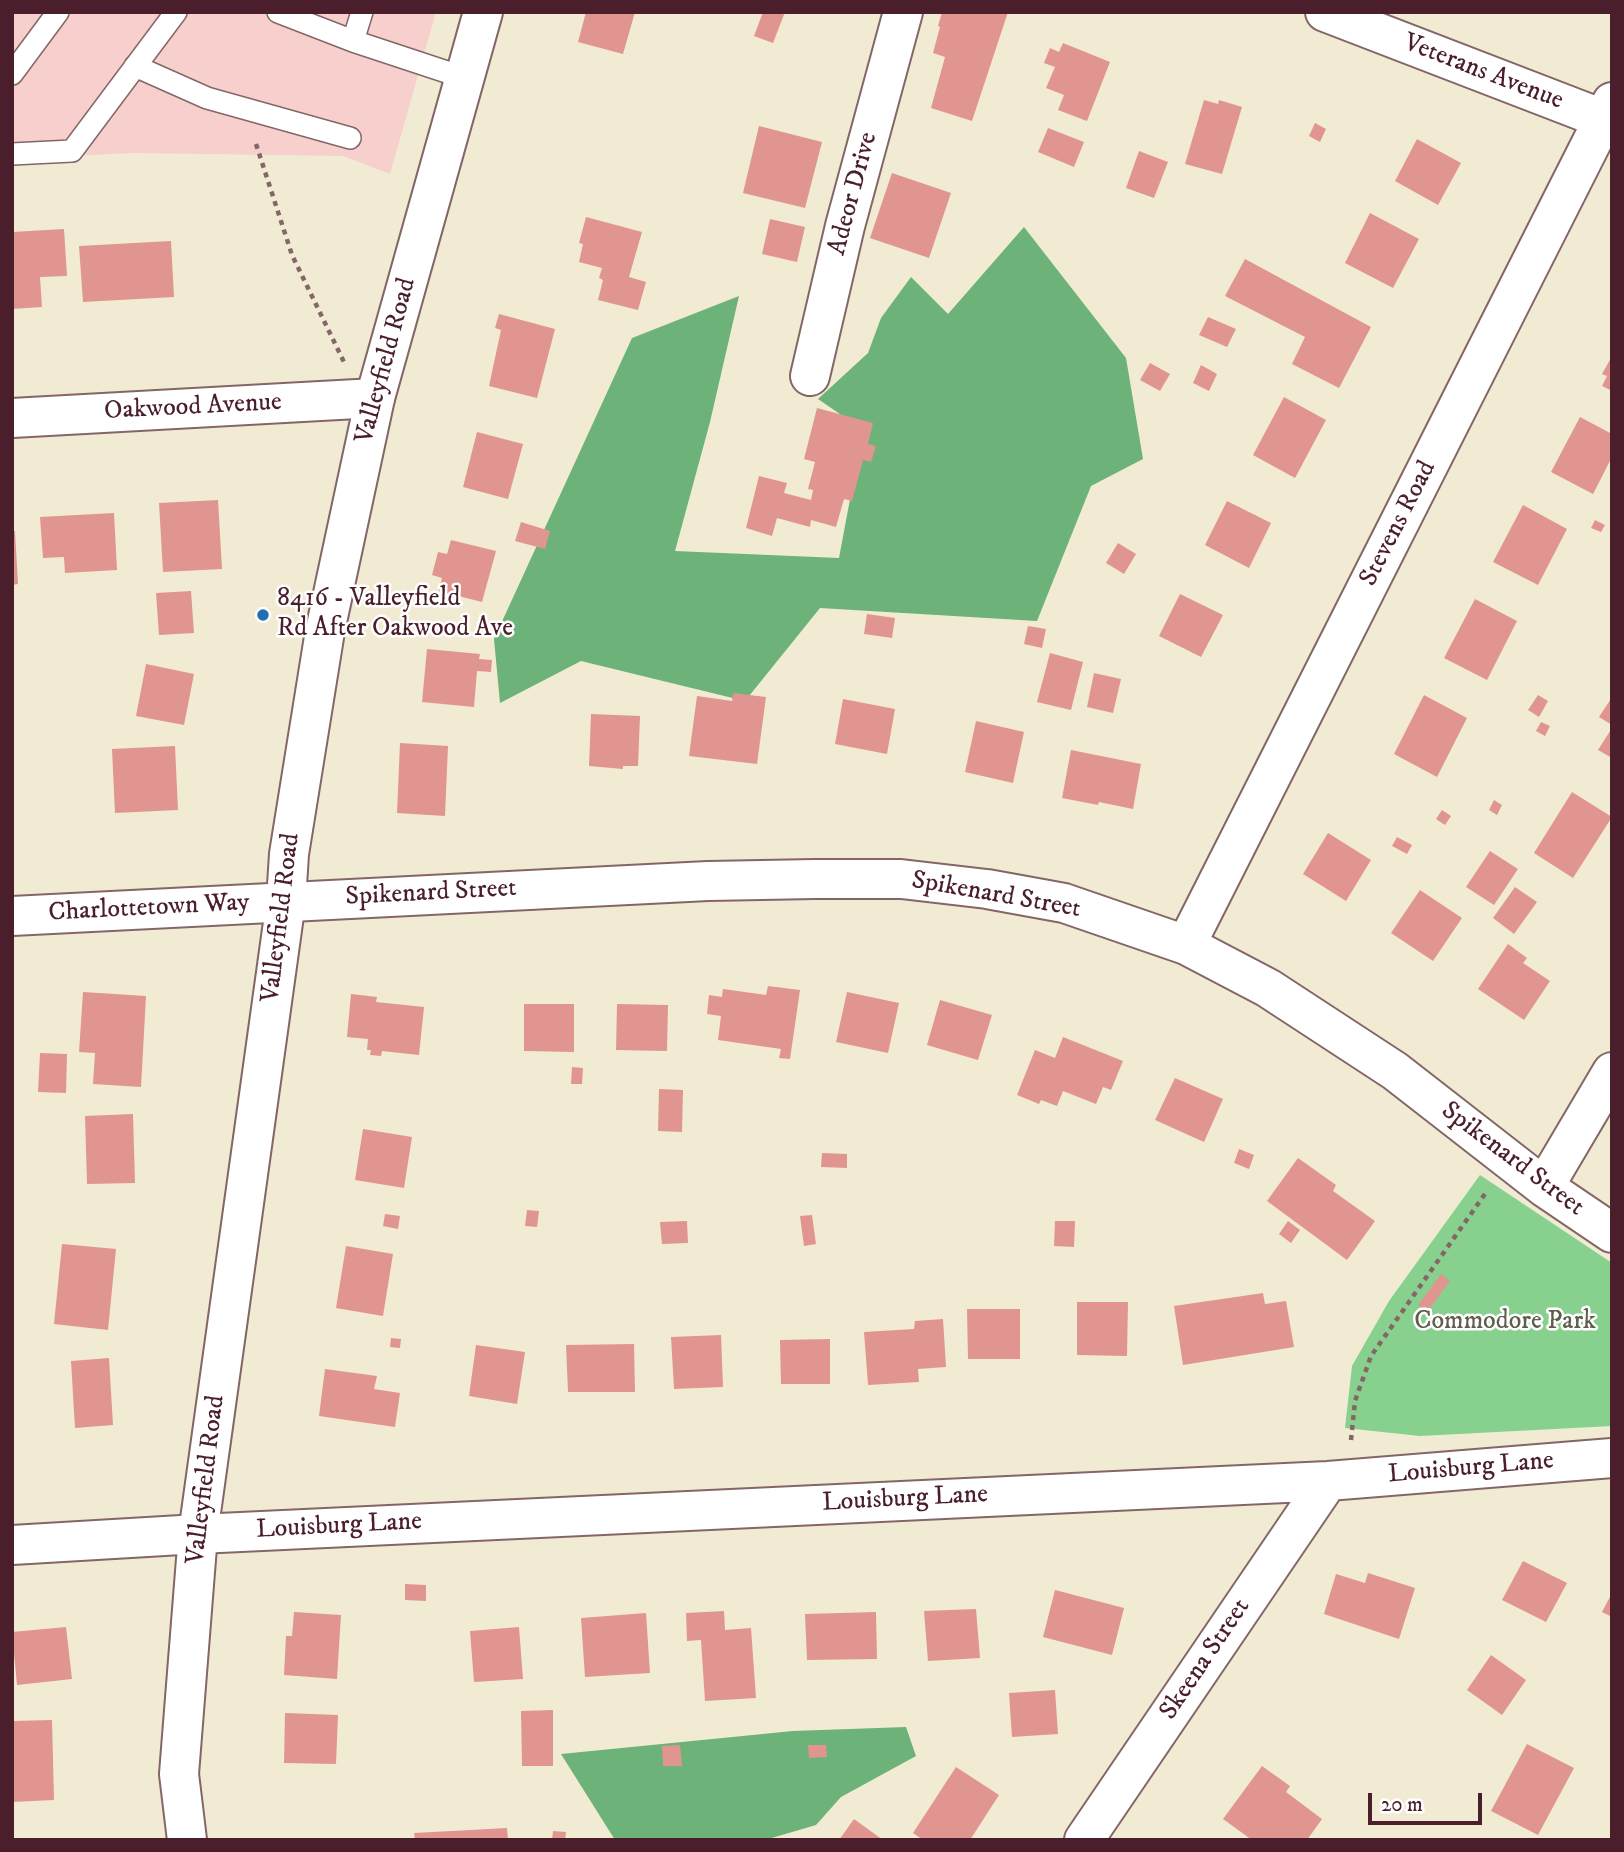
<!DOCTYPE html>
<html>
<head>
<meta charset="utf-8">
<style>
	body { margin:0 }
	#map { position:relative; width:1624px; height:1852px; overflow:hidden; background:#f1ebd4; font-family:"IM FELL DW Pica",serif }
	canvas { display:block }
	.frame { position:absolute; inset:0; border:14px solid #4a1f2b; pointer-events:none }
	.scale { position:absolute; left:1368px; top:1793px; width:114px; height:32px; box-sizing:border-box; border:4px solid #4a1f2b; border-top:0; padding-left:9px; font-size:21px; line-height:24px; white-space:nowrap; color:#4a1f2b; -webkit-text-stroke:5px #fff; paint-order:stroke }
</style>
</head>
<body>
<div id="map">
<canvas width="1624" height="1852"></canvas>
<div class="frame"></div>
<div class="scale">20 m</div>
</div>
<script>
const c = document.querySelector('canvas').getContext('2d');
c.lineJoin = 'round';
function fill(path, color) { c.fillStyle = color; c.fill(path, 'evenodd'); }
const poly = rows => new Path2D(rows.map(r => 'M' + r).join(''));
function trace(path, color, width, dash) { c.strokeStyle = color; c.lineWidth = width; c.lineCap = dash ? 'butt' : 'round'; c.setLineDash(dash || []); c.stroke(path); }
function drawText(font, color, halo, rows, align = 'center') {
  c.font = font + ' "IM FELL DW Pica",serif'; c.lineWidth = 5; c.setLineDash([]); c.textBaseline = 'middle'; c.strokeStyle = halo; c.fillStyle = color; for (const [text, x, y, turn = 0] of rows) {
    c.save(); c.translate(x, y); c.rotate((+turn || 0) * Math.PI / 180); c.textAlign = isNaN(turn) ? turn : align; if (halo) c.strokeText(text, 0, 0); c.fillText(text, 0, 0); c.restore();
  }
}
const built = poly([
	[12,12,436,12,390,174,343,156,133,153,12,159]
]);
const green = poly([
	[1480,1175,1612,1263,1612,1426,1420,1436,1345,1428,1352,1366,1389,1301]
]);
const forest = poly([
	[1024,227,1126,358,1143,459,1091,486,1037,621,820,608,745,701,581,661,500,703,494,639,632,338,739,296,710,422,675,551,839,558,863,430,818,399,868,353,881,318,911,277,948,314],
	[906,1727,916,1756,841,1797,816,1825,765,1840,615,1840,561,1754,793,1731]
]);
const building = poly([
	[586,12,635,12,623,54,578,42],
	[763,12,785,12,773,43,754,36],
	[942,12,1008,12,972,121,931,108,945,57,933,53,940,27,938,26],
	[1063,43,1110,62,1087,121,1058,110,1064,95,1046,88,1055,67,1044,63,1050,48,1059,52],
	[1204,100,1218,104,1219,100,1242,107,1222,174,1185,164],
	[1315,123,1326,129,1320,142,1309,136],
	[759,126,822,142,805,208,743,193],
	[1048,128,1084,142,1074,167,1038,152],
	[1417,139,1461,163,1438,205,1395,181],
	[1139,151,1168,162,1154,198,1126,188],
	[892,173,951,193,929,258,870,238],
	[1370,213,1419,239,1393,288,1345,263],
	[586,217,642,232,629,277,646,282,638,310,598,300,603,280,599,278,602,268,579,262,583,244,579,243],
	[770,219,805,227,797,262,762,254],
	[64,229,67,276,40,277,42,307,12,309,12,232],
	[171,241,174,297,83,302,79,246],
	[1245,259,1371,327,1339,388,1292,364,1305,337,1225,296],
	[499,314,555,329,537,398,489,386,501,330,495,328],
	[1208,317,1236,329,1227,347,1199,335],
	[1612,356,1612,391,1602,386,1607,376,1602,374],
	[1150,363,1170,374,1160,391,1140,380],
	[1201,365,1217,374,1209,391,1193,383],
	[1284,397,1326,420,1295,478,1253,455],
	[817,408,873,423,868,444,876,446,871,462,863,460,852,501,844,499,836,527,811,520,810,527,777,518,772,536,746,528,759,476,787,483,784,493,811,500,813,490,808,489,815,462,804,459],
	[1580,417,1612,434,1612,457,1593,494,1551,472],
	[477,432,523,444,508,499,463,487],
	[218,500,222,569,163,572,159,503],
	[1227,501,1271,523,1249,568,1205,545],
	[1523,505,1567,529,1538,585,1493,562],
	[114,513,117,570,65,573,64,557,43,558,40,517],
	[1595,520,1605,525,1601,532,1591,528],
	[521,522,550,531,545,549,515,541],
	[12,531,15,531,18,584,12,585],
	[451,540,496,551,482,602,439,591,442,578,432,575,438,552,447,554],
	[1118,543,1136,554,1124,574,1106,563],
	[191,591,194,633,159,635,156,593],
	[1180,594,1223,615,1201,657,1159,636],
	[1475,599,1517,621,1487,680,1444,658],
	[867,614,895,618,892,638,864,634],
	[1028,626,1046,629,1042,648,1024,644],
	[427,649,480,654,479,659,492,660,491,672,477,671,474,707,422,702],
	[1050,653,1083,662,1071,710,1037,702],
	[146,664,194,674,184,725,136,716],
	[1094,673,1121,679,1113,713,1087,707],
	[733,693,766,697,757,764,689,756,697,696,732,701],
	[1424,695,1467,718,1437,777,1394,754],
	[1538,695,1548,701,1539,717,1528,710],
	[1612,697,1612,725,1599,717],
	[843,699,895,709,887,754,835,744],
	[591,714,640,716,638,766,623,766,623,769,589,766],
	[976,721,1024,732,1013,783,965,772],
	[1541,722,1550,726,1545,736,1536,731],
	[1612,728,1612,758,1598,750],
	[400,743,448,746,445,816,397,813],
	[175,746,178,810,115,813,112,749],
	[1071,750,1141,764,1133,809,1099,802,1098,805,1062,798],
	[1572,792,1612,817,1573,878,1534,853],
	[1494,800,1502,805,1497,815,1489,810],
	[1442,810,1451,816,1445,825,1436,819],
	[1328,833,1371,860,1346,901,1303,874],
	[1397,837,1412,845,1407,854,1392,846],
	[1490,851,1518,869,1494,905,1466,887],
	[1515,887,1537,902,1514,934,1493,918],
	[1420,890,1462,918,1433,961,1391,933],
	[1508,944,1527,958,1523,963,1550,981,1524,1020,1478,989],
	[768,986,800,990,790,1059,779,1058,781,1049,718,1040,721,1016,707,1014,709,995,722,997,723,989,766,995],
	[83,992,146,996,141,1087,93,1084,95,1053,79,1052],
	[847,992,899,1003,888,1053,836,1042],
	[351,994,377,997,376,1002,424,1007,419,1055,382,1051,381,1056,370,1055,371,1050,367,1050,368,1039,347,1037],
	[940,1000,992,1015,978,1060,927,1045],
	[524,1004,574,1004,574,1052,524,1051],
	[617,1004,668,1005,667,1051,616,1050],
	[1063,1037,1123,1061,1111,1090,1103,1087,1096,1104,1063,1091,1057,1106,1041,1100,1039,1104,1017,1095,1035,1050,1055,1058],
	[40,1053,67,1054,66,1093,38,1092],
	[572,1067,583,1068,582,1084,571,1084],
	[1175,1078,1223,1099,1204,1142,1155,1120],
	[659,1089,683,1090,682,1132,658,1131],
	[133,1114,135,1183,87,1184,85,1116],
	[363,1129,412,1137,404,1188,355,1180],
	[1239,1149,1254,1155,1249,1169,1234,1163],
	[822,1153,847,1154,847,1168,821,1167],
	[1298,1158,1336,1185,1333,1191,1375,1221,1347,1260,1267,1201],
	[527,1210,539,1211,537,1227,525,1226],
	[385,1214,400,1216,398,1229,383,1226],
	[812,1215,816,1244,804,1246,800,1216],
	[687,1221,688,1243,662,1244,660,1222],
	[1055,1221,1075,1221,1074,1247,1054,1246],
	[1288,1221,1300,1230,1291,1243,1279,1234],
	[62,1244,116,1249,108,1330,54,1324],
	[346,1246,393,1254,383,1316,336,1308],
	[1441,1274,1450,1281,1427,1312,1418,1305],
	[1263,1293,1265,1304,1286,1301,1294,1347,1183,1365,1174,1306],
	[1077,1302,1128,1302,1127,1356,1077,1355],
	[967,1309,1020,1309,1020,1359,968,1359],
	[943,1319,946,1367,918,1369,919,1382,868,1385,864,1332,914,1329,915,1321],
	[721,1335,723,1387,674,1389,671,1337],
	[391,1338,401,1339,400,1348,390,1347],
	[830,1339,830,1384,781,1384,780,1340],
	[634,1344,635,1392,568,1392,566,1345],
	[476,1345,525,1352,517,1404,469,1396],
	[109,1358,113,1425,75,1428,71,1361],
	[325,1369,377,1376,374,1389,400,1393,395,1427,319,1416],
	[1523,1561,1567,1583,1546,1622,1502,1600],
	[1368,1573,1415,1588,1399,1639,1324,1614,1336,1574,1365,1583],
	[405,1584,426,1585,426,1601,405,1600],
	[1055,1590,1124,1608,1112,1655,1043,1637],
	[1612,1593,1612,1617,1602,1612],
	[976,1609,980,1658,928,1661,924,1611],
	[724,1611,725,1630,751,1628,756,1698,705,1701,701,1640,687,1641,686,1613],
	[294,1612,341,1615,337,1679,284,1675,286,1636,292,1636],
	[876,1612,877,1659,807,1660,805,1614],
	[646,1613,650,1673,585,1677,581,1618],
	[66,1627,72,1679,17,1685,12,1632],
	[519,1627,523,1679,474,1682,470,1631],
	[1491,1655,1526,1680,1502,1715,1467,1690],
	[1055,1690,1058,1734,1012,1737,1009,1693],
	[553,1710,553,1766,522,1766,521,1711],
	[285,1713,338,1715,336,1764,284,1763],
	[52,1720,54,1800,12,1802,12,1721],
	[1527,1744,1574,1768,1538,1835,1491,1811],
	[680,1745,682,1766,663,1766,662,1746],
	[808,1745,826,1745,827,1757,809,1758],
	[1262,1766,1290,1786,1286,1792,1322,1819,1307,1840,1252,1840,1223,1819],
	[956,1767,999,1795,970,1840,923,1840,913,1833],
	[854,1819,883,1840,839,1840],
	[507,1828,508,1840,415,1840,414,1833],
	[553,1831,566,1832,565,1840,552,1840]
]);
const path = poly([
	[256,144,292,255,344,362],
	[1351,1440,1355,1401,1371,1356,1487,1191]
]);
const lane = poly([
	[278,12,353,41,465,78],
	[353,41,362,12],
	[135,66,207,98,350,138],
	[12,74,58,12],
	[12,154,72,151,176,12]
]);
const street = poly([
	[1325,12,1603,119],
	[810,376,845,226,903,12],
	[12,418,375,398],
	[12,916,708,881,815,879,901,879,987,889,1064,903,1186,945,1268,988,1395,1071,1544,1187,1612,1233],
	[1186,945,1612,102],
	[1544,1187,1612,1072],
	[12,1545,198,1534,1328,1481,1612,1458],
	[1084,1840,1328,1481]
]);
const secondary = poly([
	[187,1840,179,1774,198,1534,286,901,289,854,325,631,375,398,483,12]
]);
const markers = [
	[263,615,7,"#1f6fb2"]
];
const streetNames = [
	["Veterans Avenue",1483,73,21],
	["Adeor Drive",854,194,-75],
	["Valleyfield Road",387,361,-75],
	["Oakwood Avenue",193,408,-3],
	["Stevens Road",1399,524,-63],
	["Spikenard Street",431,894,-3],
	["Spikenard Street",996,896,10],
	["Charlottetown Way",149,909,-3],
	["Valleyfield Road",282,918,-83],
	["Spikenard Street",1512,1160,37],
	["Louisburg Lane",1471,1469,-5],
	["Valleyfield Road",207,1480,-83],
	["Louisburg Lane",905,1500,-3],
	["Louisburg Lane",339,1527,-3],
	["Skeena Street",1206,1660,-56]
];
const poiNames = [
	["8416 - Valleyfield",277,600],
	["Rd After Oakwood Ave",277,630]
];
const parkNames = [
	["Commodore Park",1505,1323]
];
fill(built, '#f7d0cd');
fill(green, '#87d08d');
fill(forest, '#6db278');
fill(building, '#e19590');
trace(lane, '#846666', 24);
trace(street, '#846666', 42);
trace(secondary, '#846666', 42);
trace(path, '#846666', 4.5, [5, 5]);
trace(lane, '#fff', 21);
trace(street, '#fff', 38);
trace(secondary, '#fff', 38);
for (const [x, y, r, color] of markers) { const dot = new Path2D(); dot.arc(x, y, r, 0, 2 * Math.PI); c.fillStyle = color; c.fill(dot); trace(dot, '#fff', 2.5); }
drawText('26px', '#4a1f2b', '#fff', streetNames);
drawText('26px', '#4a1f2b', '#fff', poiNames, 'left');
drawText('26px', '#5f5d4d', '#fff', parkNames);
</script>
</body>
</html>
